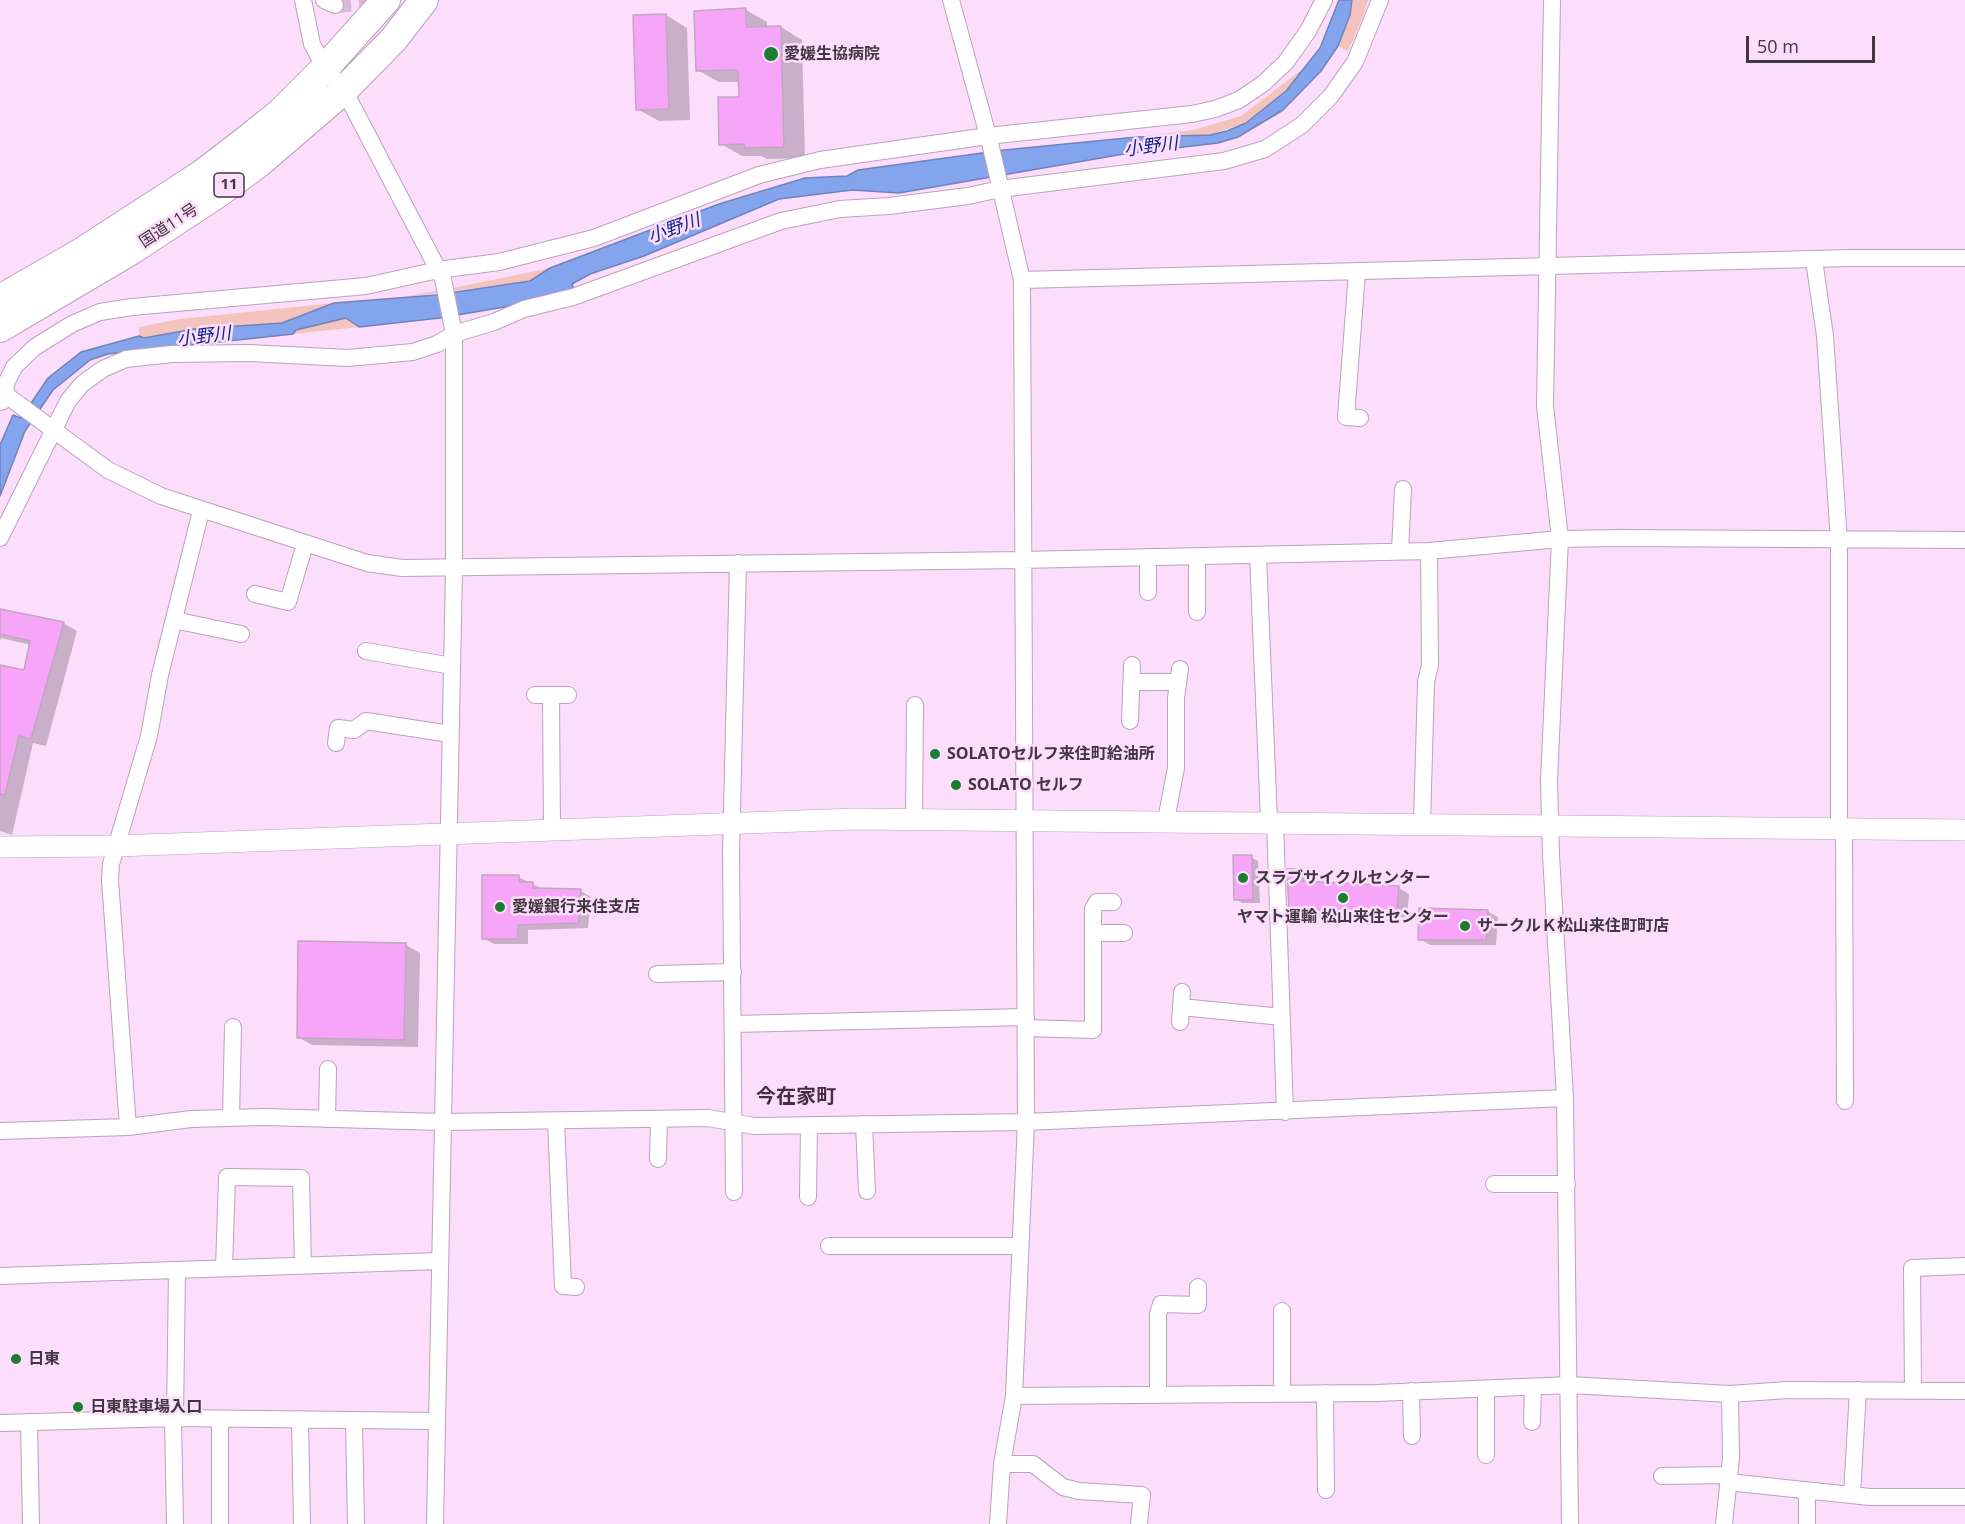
<!DOCTYPE html>
<html>
<head>
<meta charset="utf-8">
<style>
	body { margin:0 }
	#map { position:relative; width:1965px; height:1524px; overflow:hidden; background:#fcddfb; font-family:"Open Sans",sans-serif }
	canvas { display:block }
	.scale { position:absolute; left:1746px; top:36px; width:129px; height:27px; box-sizing:border-box; border:3px solid #423642; border-top:0; padding-left:8px; font-size:18px; line-height:21px; white-space:nowrap; color:#423642; -webkit-text-stroke:4px #fcddfb; paint-order:stroke }
</style>
</head>
<body>
<div id="map">
<canvas width="1965" height="1524"></canvas>
<div class="scale">50 m</div>
</div>
<script>
const c = document.querySelector('canvas').getContext('2d');
c.lineJoin = 'round';
function fill(path, color) { c.fillStyle = color; c.fill(path, 'evenodd'); }
const poly = rows => new Path2D(rows.map(r => 'M' + r).join(''));
function trace(path, color, width, dash) { c.strokeStyle = color; c.lineWidth = width; c.lineCap = dash ? 'butt' : 'round'; c.setLineDash(dash || []); c.stroke(path); }
function drawText(font, color, halo, rows, align = 'center') {
  c.font = font + ' "Open Sans","Noto Sans JP",sans-serif'; c.lineWidth = 5; c.setLineDash([]); c.textBaseline = 'middle'; c.strokeStyle = halo; c.fillStyle = color; for (const [text, x, y, turn = 0] of rows) {
    c.save(); c.translate(x, y); c.rotate((+turn || 0) * Math.PI / 180); c.textAlign = isNaN(turn) ? turn : align; if (halo) c.strokeText(text, 0, 0); c.fillText(text, 0, 0); c.restore();
  }
}
const green = poly([
	[1352,0,1368,0,1363,17,1348,51,1338,46,1350,15],
	[1308,65,1286,91,1245,123,1210,135,1137,137,1193,130,1241,116],
	[550,268,530,281,397,298,468,285],
	[334,303,282,323,194,329,144,338,139,336,139,327,180,319],
	[346,318,359,327,293,334,296,330]
]);
const water = poly([
	[1339,0,1352,0,1350,15,1338,46,1321,71,1283,110,1238,137,1218,143,1124,154,899,193,852,190,779,199,644,256,590,274,572,284,574,289,510,306,440,318,359,327,346,318,296,330,293,334,108,354,90,360,53,390,25,431,0,496,0,445,13,415,21,418,48,378,81,352,139,336,144,338,194,329,282,323,334,303,436,295,530,281,550,268,719,204,805,178,847,176,858,170,1004,150,1137,137,1210,135,1227,131,1246,123,1286,91,1320,48,1339,0]
]);
const shadow = poly([
	[746,10,767,22,767,28,781,27,802,40,805,158,767,159,761,156,742,156,721,144,741,98,740,82,719,82,697,70],
	[666,15,687,28,690,120,659,121,637,109],
	[0,611,63,623,77,631,46,746,33,743,12,835,0,831,0,666,25,672,31,645,1,638,0,641],
	[1251,857,1258,861,1260,903,1242,903,1236,899],
	[1302,870,1312,876,1312,883,1399,888,1409,894,1407,917,1300,915,1290,909],
	[518,877,543,889,581,891,591,897,588,928,528,930,528,944,494,944,483,938],
	[1487,911,1498,917,1496,945,1430,945,1420,939],
	[406,945,420,953,418,1047,312,1045,298,1037]
]);
const building = poly([
	[746,8,746,27,781,26,784,147,744,148,744,144,719,145,718,97,739,97,738,70,696,71,694,11,746,8],
	[666,14,669,109,636,110,633,15,666,14],
	[0,609,64,622,31,739,19,736,5,795,0,794,0,665,24,670,30,641,0,634,0,609],
	[1233,855,1252,855,1253,900,1234,900,1233,855],
	[1287,869,1302,869,1302,881,1399,886,1397,912,1289,910,1287,869],
	[482,875,519,875,519,882,533,882,533,888,581,889,578,923,518,925,518,939,482,939,482,875],
	[1419,908,1488,910,1486,940,1418,940,1419,908],
	[298,941,406,943,404,1040,297,1038,298,941]
]);
const minorTunnel = poly([
	[335,5,385,1]
]);
const minor = poly([
	[303,0,312,44,325,68,344,90,443,279,454,334,454,569,435,1524],
	[324,0,335,5],
	[951,0,990,143,1022,280,1026,1122,1014,1396,1002,1464,998,1524],
	[1324,0,1308,31,1286,62,1264,83,1239,100,1215,109,1192,114,988,136,820,160,759,175,594,238,499,262,438,270,366,286,132,307,100,312,72,324,35,347,14,367,2,392,108,470,161,496,367,563,402,568,1021,560,1429,551,1560,539,1618,538,1965,540],
	[1552,0,1545,406,1560,539,1549,781,1551,855,1565,1098,1570,1524],
	[1814,260,1825,336,1839,541,1839,829],
	[1357,272,1346,417,1360,418],
	[1022,280,1850,258,1965,258],
	[0,538,68,401,82,384,103,369,126,359,172,354,249,353,348,358,413,352,437,344,454,334,494,322,524,309,573,297,781,221,840,209,889,206,968,196,1000,189,1224,161,1265,149,1302,125,1331,96,1355,62,1380,0],
	[1400,551,1403,489],
	[1258,555,1269,821],
	[1197,556,1197,612],
	[1148,557,1148,592],
	[255,594,288,602,305,544],
	[174,620,241,634],
	[366,651,452,666],
	[1132,682,1178,682],
	[535,695,568,695],
	[551,695,552,831],
	[1130,721,1132,665],
	[336,743,338,728,354,730,366,721,450,734],
	[914,819,915,705],
	[1166,820,1176,768,1176,698,1180,669],
	[1275,821,1285,1112],
	[1422,823,1426,682,1430,665,1429,551],
	[1844,829,1845,1101],
	[1094,933,1124,933],
	[657,974,733,972],
	[1181,1007,1282,1017],
	[1180,1022,1182,992],
	[734,1024,1026,1017],
	[1026,1028,1093,1030,1093,909,1097,902,1113,902],
	[231,1118,233,1027],
	[327,1119,328,1069],
	[556,1121,563,1286,576,1287],
	[864,1124,867,1191],
	[128,1127,110,880,111,864,149,736,160,675,201,511],
	[0,1131,128,1127,191,1119,264,1117,442,1122,708,1118,754,1126,1026,1122,1565,1098],
	[658,1159,659,1120],
	[1494,1184,1567,1184],
	[734,1192,731,851,738,563],
	[808,1197,809,1125],
	[829,1246,1020,1246],
	[224,1268,227,1177,301,1178,303,1266],
	[0,1276,439,1261],
	[1486,1389,1486,1455],
	[1913,1390,1912,1268,1965,1266],
	[1411,1391,1412,1436],
	[1325,1393,1326,1490],
	[1282,1394,1282,1311],
	[1158,1395,1158,1314,1161,1304,1198,1305,1198,1287],
	[1014,1396,1377,1393,1570,1385,1730,1394,1788,1390,1965,1391],
	[173,1418,175,1524],
	[175,1418,177,1270],
	[300,1419,302,1524],
	[354,1420,356,1524],
	[29,1422,31,1524],
	[1532,1422,1533,1387],
	[0,1423,175,1418,437,1421],
	[1002,1464,1033,1464,1063,1487,1079,1491,1142,1495,1139,1524],
	[1662,1476,1729,1475],
	[1728,1482,1870,1497,1965,1497],
	[1852,1495,1858,1390],
	[220,1524,220,1419],
	[1724,1524,1731,1458,1730,1394],
	[1807,1524,1807,1490]
]);
const tertiary = poly([
	[0,847,116,846,855,819,1965,830]
]);
const secondary = poly([
	[0,390,2,392,0,398]
]);
const trunk = poly([
	[0,299,80,253,202,174,245,141,280,113,325,68,386,0],
	[0,328,132,250,220,192,259,163,344,90,394,39,424,0]
]);
const markers = [
	[771,54,8,"#1b7d2f"],
	[935,754,6,"#1b7d2f"],
	[956,785,6,"#1b7d2f"],
	[1243,878,6,"#1b7d2f"],
	[1343,898,6,"#1b7d2f"],
	[500,907,6,"#1b7d2f"],
	[1465,926,6,"#1b7d2f"],
	[16,1359,6,"#1b7d2f"],
	[78,1407,6,"#1b7d2f"]
];
const shields = [
	[229,185,30]
];
const shieldNames = [
	["11",229,185]
];
const poiNames = [
	["愛媛生協病院",784,54],
	["SOLATOセルフ来住町給油所",947,754],
	["SOLATO セルフ",968,785],
	["スラブサイクルセンター",1255,878],
	["愛媛銀行来住支店",512,907],
	["ヤマト運輸 松山来住センター",1343,917,"center"],
	["サークルＫ松山来住町町店",1477,926],
	["日東",28,1359],
	["日東駐車場入口",90,1407]
];
const streetNames = [
	["国道11号",169,226,-33]
];
const waterNames = [
	["小野川",1151,147,-7],
	["小野川",674,229,-20],
	["小野川",204,337,-7]
];
const quarterNames = [
	["今在家町",796,1097]
];
fill(green, '#f4c3bd');
fill(water, '#84a4ee');
trace(water, '#7083ba', 1.5);
fill(shadow, '#0003');
fill(building, '#f7a5f8');
trace(building, '#c2a5c2', 1.5);
trace(minorTunnel, '#d7bcd6', 16, [16, 8]);
trace(minor, '#bda1bd', 18);
trace(tertiary, '#bda1bd', 22);
trace(secondary, '#bda1bd', 26);
trace(trunk, '#bda1bd', 30);
trace(minor, '#fff', 16);
trace(tertiary, '#fff', 21);
trace(secondary, '#fff', 24);
trace(trunk, '#fff', 28);
for (const [x, y, r, color] of markers) { const dot = new Path2D(); dot.arc(x, y, r, 0, 2 * Math.PI); c.fillStyle = color; c.fill(dot); trace(dot, '#fcddfb', 2); }
for (const [x, y, w] of shields) { const box = new Path2D(); box.roundRect(x - w / 2, y - 12, w, 24, 4.5); c.fillStyle = '#fcddfb'; c.fill(box); trace(box, '#423642', 1.5); }
drawText('bold 15px', '#423642', null, shieldNames);
drawText('bold 16px', '#423642', '#fcddfb', poiNames, 'left');
drawText('16px', '#423642', '#fcddfb', streetNames);
drawText('italic 18px', '#0e228c', '#fcddfb', waterNames);
drawText('bold 20px', '#452d45', '#fcddfb', quarterNames);
</script>
</body>
</html>
